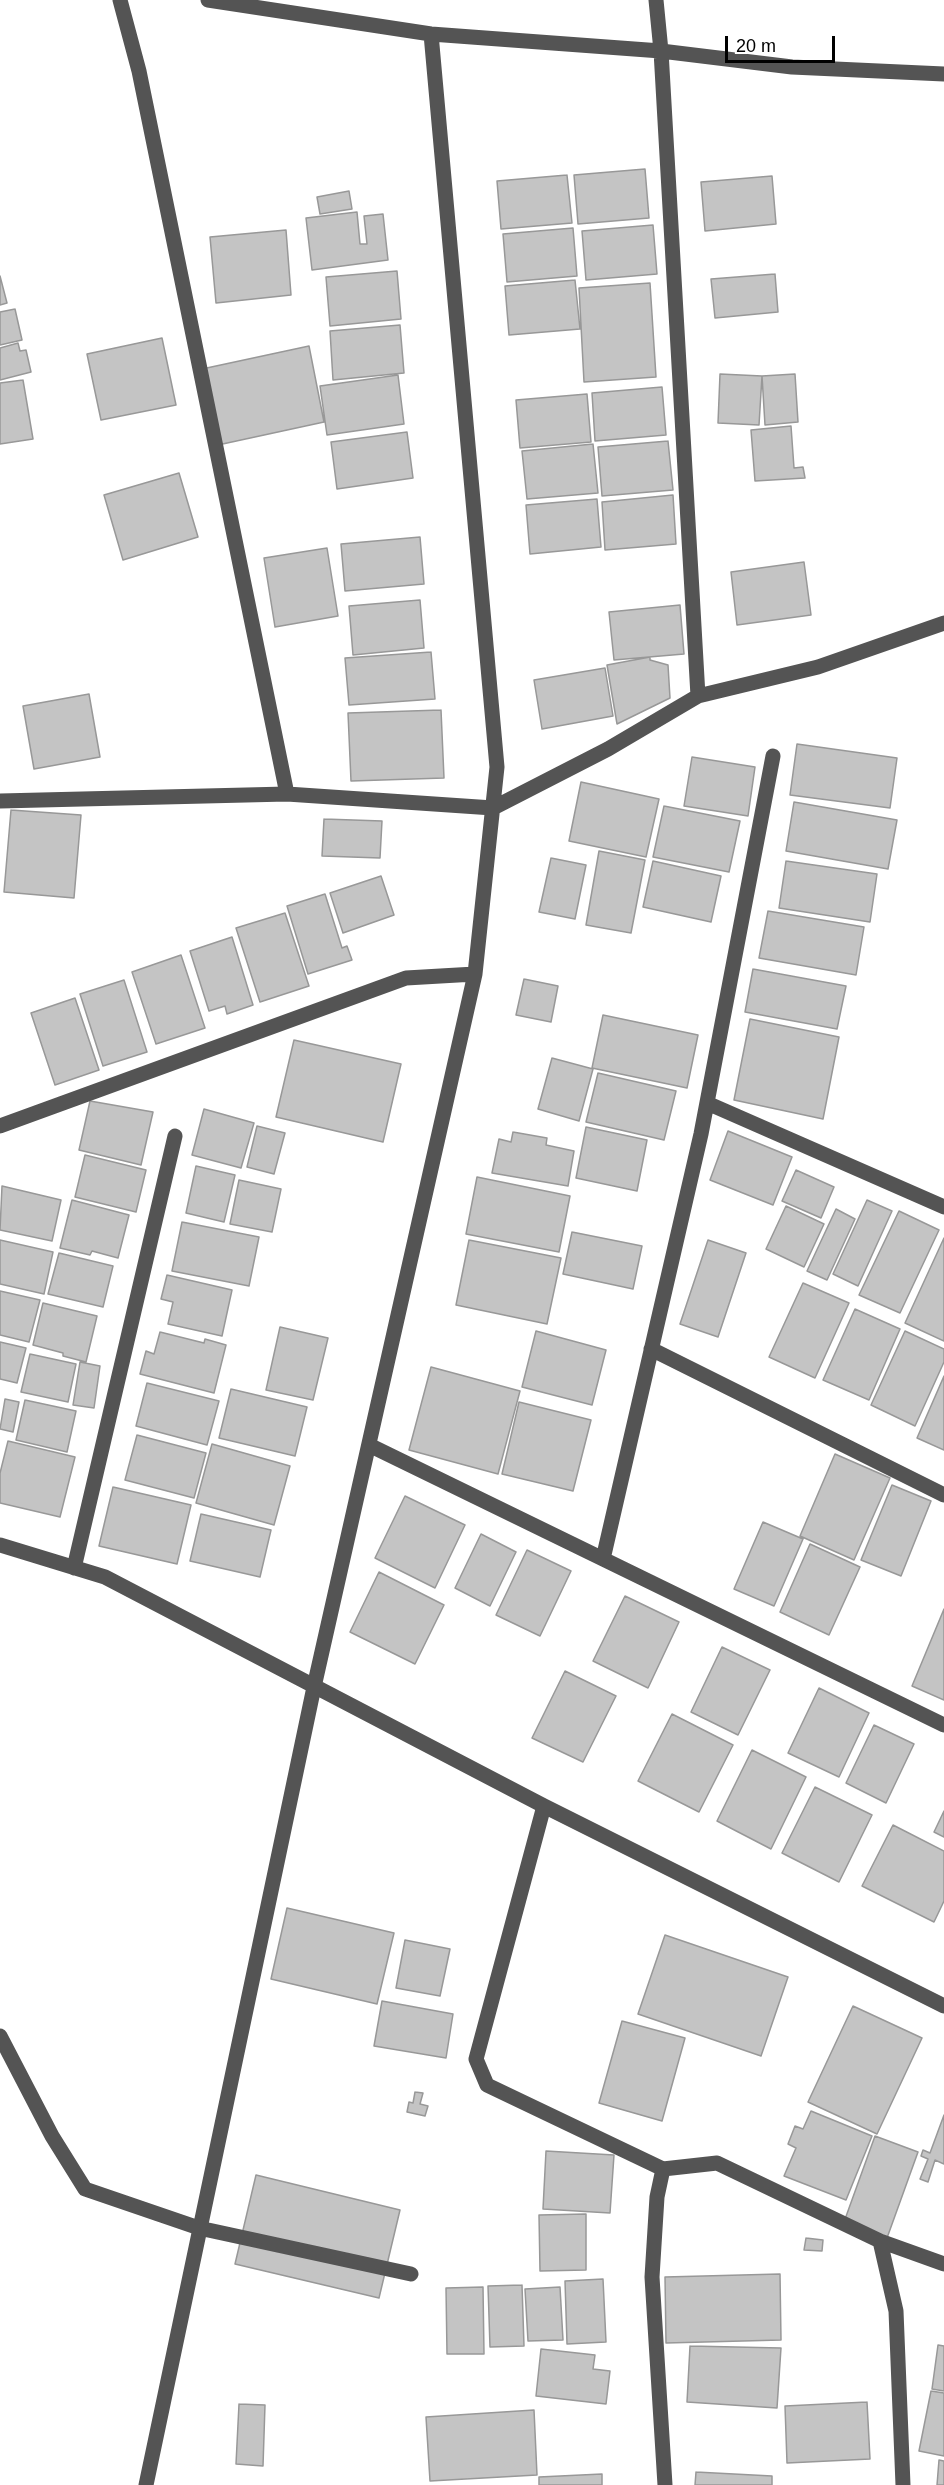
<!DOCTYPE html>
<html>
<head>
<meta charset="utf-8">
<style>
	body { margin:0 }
	#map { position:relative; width:944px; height:2485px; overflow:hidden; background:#fff; font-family:Helvetica,sans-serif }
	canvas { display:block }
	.scale { position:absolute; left:725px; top:36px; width:110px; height:27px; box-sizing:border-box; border:3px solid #000; border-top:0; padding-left:8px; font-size:18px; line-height:21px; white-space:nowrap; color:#000; -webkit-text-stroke:4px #fff; paint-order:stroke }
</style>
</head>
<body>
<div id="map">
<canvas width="944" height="2485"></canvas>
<div class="scale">20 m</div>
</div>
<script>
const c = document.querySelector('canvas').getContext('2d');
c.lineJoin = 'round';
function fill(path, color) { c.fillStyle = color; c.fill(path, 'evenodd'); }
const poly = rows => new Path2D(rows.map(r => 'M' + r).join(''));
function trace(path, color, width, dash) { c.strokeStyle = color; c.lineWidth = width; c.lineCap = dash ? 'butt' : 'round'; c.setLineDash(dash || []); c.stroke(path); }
const building = poly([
	[645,169,649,218,578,224,574,175,645,169],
	[567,175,572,223,501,229,497,181,567,175],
	[772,176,776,224,705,231,701,182,772,176],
	[349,191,352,209,320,214,317,197,349,191],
	[357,212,360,244,367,244,364,216,383,214,388,260,312,270,306,218,357,212],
	[653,225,657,274,586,280,582,231,653,225],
	[573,228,577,276,507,282,503,234,573,228],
	[286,230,291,295,216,303,210,237,286,230],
	[397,271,401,319,330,326,326,277,397,271],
	[775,274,778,312,715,318,711,279,775,274],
	[0,276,7,303,0,305,0,276],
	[575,280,580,329,509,335,505,286,575,280],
	[650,283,656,377,584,382,579,288,650,283],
	[15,309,22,340,0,345,0,312,15,309],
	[400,325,404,373,333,380,330,331,400,325],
	[162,338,176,405,101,420,87,354,162,338],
	[18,343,20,351,26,350,31,372,0,380,0,348,18,343],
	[309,346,324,422,218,445,202,369,309,346],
	[720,374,762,376,759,425,718,423,720,374],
	[795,374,798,422,765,425,762,376,795,374],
	[398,375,404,424,327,435,320,386,398,375],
	[23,380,33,439,0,444,0,383,23,380],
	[662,387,666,435,595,441,592,393,662,387],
	[587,394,591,442,520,448,516,400,587,394],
	[791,426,794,468,803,467,805,478,755,481,751,430,791,426],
	[407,432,413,478,337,489,331,442,407,432],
	[668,441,673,490,602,496,598,447,668,441],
	[593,444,598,493,527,499,522,451,593,444],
	[179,473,198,537,123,560,104,495,179,473],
	[673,495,676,544,605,550,602,502,673,495],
	[597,499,601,547,530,554,526,505,597,499],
	[420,537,424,584,345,591,341,544,420,537],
	[327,548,338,616,275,627,264,558,327,548],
	[804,562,811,615,737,625,731,572,804,562],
	[420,600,424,648,353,655,349,606,420,600],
	[680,605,684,654,614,660,609,612,680,605],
	[431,652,435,699,349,705,345,658,431,652],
	[650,657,650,660,668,665,670,698,617,724,607,665,650,657],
	[605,668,613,716,542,729,534,680,605,668],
	[89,694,100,757,34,769,23,706,89,694],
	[441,710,444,778,351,781,348,713,441,710],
	[797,744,897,758,890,808,790,795,797,744],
	[692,757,755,767,748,816,684,806,692,757],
	[581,782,659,799,646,857,569,841,581,782],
	[794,802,897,820,888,869,786,851,794,802],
	[664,806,740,821,729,872,653,857,664,806],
	[11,810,81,815,74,898,4,892,11,810],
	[324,819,382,821,380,858,322,856,324,819],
	[599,851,645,860,631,933,586,925,599,851],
	[551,858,586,865,575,919,539,912,551,858],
	[653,861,721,876,711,922,643,907,653,861],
	[786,861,877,874,870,922,779,908,786,861],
	[381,876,394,915,343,933,330,893,381,876],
	[325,894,342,948,347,946,352,960,308,974,287,906,325,894],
	[768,911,864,927,856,975,759,958,768,911],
	[285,913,309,986,260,1002,236,928,285,913],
	[232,937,253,1005,227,1014,225,1006,209,1011,190,951,232,937],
	[181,955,205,1028,156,1044,132,972,181,955],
	[753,969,846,986,837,1029,745,1012,753,969],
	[524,979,558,986,551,1022,516,1015,524,979],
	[124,980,147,1052,103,1066,80,994,124,980],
	[75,998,99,1070,55,1085,31,1013,75,998],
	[603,1015,698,1035,687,1088,592,1068,603,1015],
	[750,1019,839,1037,823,1119,734,1100,750,1019],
	[294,1040,401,1064,383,1142,276,1117,294,1040],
	[552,1058,593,1069,579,1121,538,1109,552,1058],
	[598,1073,676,1091,664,1140,586,1122,598,1073],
	[90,1101,153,1112,141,1165,79,1150,90,1101],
	[204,1109,254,1123,241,1168,192,1155,204,1109],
	[257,1126,285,1133,274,1174,247,1167,257,1126],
	[586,1127,647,1140,637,1191,576,1178,586,1127],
	[728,1131,792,1157,773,1205,710,1180,728,1131],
	[513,1132,547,1138,546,1145,574,1151,568,1186,492,1173,499,1139,511,1142,513,1132],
	[85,1155,146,1170,136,1212,75,1197,85,1155],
	[196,1166,235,1175,224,1222,186,1213,196,1166],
	[796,1170,834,1187,821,1218,782,1201,796,1170],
	[477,1177,570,1196,559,1252,466,1234,477,1177],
	[239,1180,281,1189,272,1232,230,1224,239,1180],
	[2,1186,61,1200,52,1241,0,1230,2,1186],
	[72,1200,129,1215,118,1258,92,1251,90,1255,60,1248,72,1200],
	[867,1200,892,1211,858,1286,833,1274,867,1200],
	[786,1206,824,1224,804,1267,766,1249,786,1206],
	[836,1209,855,1219,827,1280,807,1271,836,1209],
	[899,1211,939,1230,900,1313,859,1295,899,1211],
	[182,1222,259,1237,249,1286,172,1271,182,1222],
	[572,1232,642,1246,633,1289,563,1274,572,1232],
	[944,1238,944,1341,905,1323,944,1238],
	[0,1240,53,1252,44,1294,0,1284,0,1240],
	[469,1240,561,1258,547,1324,456,1305,469,1240],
	[708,1240,746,1253,718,1337,680,1324,708,1240],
	[59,1253,113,1266,103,1307,48,1294,59,1253],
	[167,1275,232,1290,222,1336,168,1324,173,1302,161,1299,167,1275],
	[803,1283,849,1303,815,1378,769,1357,803,1283],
	[0,1291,40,1300,29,1342,0,1335,0,1291],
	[43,1303,97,1316,86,1362,63,1356,63,1353,33,1345,43,1303],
	[855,1309,900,1329,869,1400,823,1380,855,1309],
	[280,1327,328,1338,313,1400,266,1390,280,1327],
	[536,1331,606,1350,592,1405,522,1387,536,1331],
	[905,1331,944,1349,944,1362,915,1426,871,1405,905,1331],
	[160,1332,204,1343,205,1339,226,1345,214,1393,140,1374,146,1351,154,1354,160,1332],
	[0,1342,26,1348,17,1383,0,1379,0,1342],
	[30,1354,76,1364,68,1402,21,1392,30,1354],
	[80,1362,100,1366,94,1408,73,1405,80,1362],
	[431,1367,520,1391,498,1474,409,1450,431,1367],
	[944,1376,944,1450,917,1438,944,1376],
	[147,1383,219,1401,207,1445,136,1426,147,1383],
	[231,1389,307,1407,295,1456,219,1438,231,1389],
	[5,1399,19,1402,13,1432,0,1429,5,1399],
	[25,1400,76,1411,67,1452,16,1440,25,1400],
	[519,1402,591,1420,573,1491,502,1474,519,1402],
	[137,1435,206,1453,194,1498,125,1480,137,1435],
	[8,1441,75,1457,60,1517,0,1503,0,1473,8,1441],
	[212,1444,290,1466,274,1525,196,1503,212,1444],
	[835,1454,890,1478,854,1560,800,1536,835,1454],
	[892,1485,931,1501,901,1576,861,1560,892,1485],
	[113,1487,191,1505,177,1564,99,1546,113,1487],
	[405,1496,465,1525,435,1588,375,1558,405,1496],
	[201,1514,271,1530,260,1577,190,1561,201,1514],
	[763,1522,803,1539,774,1606,734,1589,763,1522],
	[481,1534,516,1552,490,1606,455,1588,481,1534],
	[810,1544,860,1567,829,1635,780,1612,810,1544],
	[527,1550,571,1571,540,1636,496,1615,527,1550],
	[379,1572,444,1605,415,1664,350,1632,379,1572],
	[625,1596,679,1622,648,1688,593,1661,625,1596],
	[944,1609,944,1700,912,1686,944,1609],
	[722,1647,770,1670,738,1735,691,1712,722,1647],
	[565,1671,616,1696,583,1762,532,1738,565,1671],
	[819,1688,869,1713,839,1777,788,1753,819,1688],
	[672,1714,733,1745,699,1812,638,1781,672,1714],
	[874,1725,914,1744,886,1803,846,1783,874,1725],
	[752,1750,806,1777,771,1849,717,1821,752,1750],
	[815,1787,872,1815,839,1882,782,1853,815,1787],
	[944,1811,944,1837,934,1832,944,1811],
	[893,1825,944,1851,944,1901,934,1922,862,1886,893,1825],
	[287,1908,394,1933,377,2004,271,1979,287,1908],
	[665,1935,788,1977,761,2056,638,2014,665,1935],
	[405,1940,450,1949,440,1996,396,1988,405,1940],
	[382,2001,453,2014,446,2058,374,2046,382,2001],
	[853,2006,922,2038,877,2134,808,2102,853,2006],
	[622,2021,685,2038,662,2121,599,2103,622,2021],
	[415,2092,423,2093,420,2104,428,2106,425,2116,407,2112,409,2102,413,2103,415,2092],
	[811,2111,872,2136,846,2200,784,2176,796,2148,788,2144,795,2126,803,2129,811,2111],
	[944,2115,944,2164,935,2160,928,2182,920,2179,928,2159,921,2156,923,2150,930,2153,944,2115],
	[875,2136,918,2152,887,2238,844,2222,875,2136],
	[546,2151,614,2155,610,2213,543,2209,546,2151],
	[256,2175,400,2210,379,2298,235,2264,256,2175],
	[586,2214,586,2270,540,2271,539,2215,586,2214],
	[806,2238,823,2240,822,2251,804,2250,806,2238],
	[780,2274,781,2340,666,2343,665,2277,780,2274],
	[603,2279,606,2342,567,2344,565,2281,603,2279],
	[522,2285,524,2346,490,2347,488,2286,522,2285],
	[483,2287,484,2354,447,2354,446,2288,483,2287],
	[560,2287,563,2340,528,2341,525,2289,560,2287],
	[938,2345,944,2346,944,2391,932,2389,938,2345],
	[690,2346,781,2348,777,2408,687,2402,690,2346],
	[541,2349,595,2355,593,2369,610,2371,606,2404,536,2396,541,2349],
	[931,2391,944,2393,944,2456,919,2451,931,2391],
	[867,2402,870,2459,787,2463,785,2406,867,2402],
	[239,2404,265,2405,263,2466,236,2464,239,2404],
	[534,2410,537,2475,430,2481,426,2417,534,2410],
	[939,2460,944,2461,944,2485,937,2485,939,2460],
	[696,2472,772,2476,772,2485,695,2485,696,2472],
	[602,2474,602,2485,539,2485,539,2477,602,2474]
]);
const minor = poly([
	[120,0,139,71,287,794],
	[208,0,431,34,661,51,792,67,944,74],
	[698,696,818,667,944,623],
	[0,801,287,794,493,808,608,749,698,696,661,51,656,0],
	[707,1103,944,1207],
	[0,1126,406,978,475,974],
	[651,1349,944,1495],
	[369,1445,944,1725],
	[0,1545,105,1577,544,1806,944,2006],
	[603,1559,701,1134,773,756],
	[74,1568,175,1136],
	[544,1806,476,2059,487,2085,663,2169],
	[0,2036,52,2136,85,2189,199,2228,411,2274],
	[880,2241,944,2264],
	[146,2485,314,1687,475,974,497,767,431,34],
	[665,2485,652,2277,657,2197,663,2169,717,2163,880,2241,896,2311,903,2485]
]);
fill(building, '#c4c4c4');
trace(building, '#989898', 1.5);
trace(minor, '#545454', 15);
</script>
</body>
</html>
